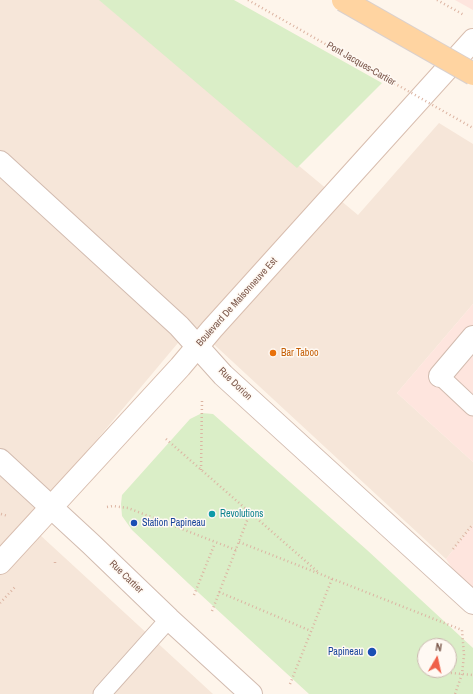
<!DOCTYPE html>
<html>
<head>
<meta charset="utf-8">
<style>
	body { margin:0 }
	#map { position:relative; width:473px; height:694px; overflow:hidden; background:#fef5eb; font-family:"Archivo Narrow",sans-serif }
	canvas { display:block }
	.north { position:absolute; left:417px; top:638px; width:40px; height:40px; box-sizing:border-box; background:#fff9f3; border:1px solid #cbb9b0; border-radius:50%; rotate:9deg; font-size:11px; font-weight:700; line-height:16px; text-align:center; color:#7c584b }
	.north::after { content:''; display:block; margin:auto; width:14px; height:18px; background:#ef6049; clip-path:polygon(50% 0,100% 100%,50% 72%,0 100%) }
</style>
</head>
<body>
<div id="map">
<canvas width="473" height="694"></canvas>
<div class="north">N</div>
</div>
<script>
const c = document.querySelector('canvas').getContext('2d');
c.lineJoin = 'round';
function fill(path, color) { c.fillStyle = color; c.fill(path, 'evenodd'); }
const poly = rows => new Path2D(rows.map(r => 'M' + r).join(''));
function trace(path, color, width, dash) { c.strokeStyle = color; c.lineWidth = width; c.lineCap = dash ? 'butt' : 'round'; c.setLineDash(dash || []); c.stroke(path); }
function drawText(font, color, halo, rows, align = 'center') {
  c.font = font + ' "Archivo Narrow",sans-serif'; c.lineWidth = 3; c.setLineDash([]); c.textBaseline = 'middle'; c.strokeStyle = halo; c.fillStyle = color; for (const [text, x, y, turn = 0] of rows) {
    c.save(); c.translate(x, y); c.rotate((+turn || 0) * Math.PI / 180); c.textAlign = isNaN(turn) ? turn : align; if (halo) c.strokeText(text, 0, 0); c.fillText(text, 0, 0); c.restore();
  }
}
const residential = poly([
	[0,0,100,0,358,215,439,123,473,144,473,304,397,393,473,462,473,525,446,559,193,325,27,523,213,694,0,694]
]);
const commercial = poly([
	[455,0,473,0,473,10],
	[473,304,473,462,397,393],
	[473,525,473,600,446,559]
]);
const green = poly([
	[99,0,234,0,382,83,297,168],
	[202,413,213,414,367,550,473,648,473,694,309,694,188,583,132,530,122,516,121,504,122,495,190,419],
	[425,646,449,646,449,670,425,670]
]);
const path = poly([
	[437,0,464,15],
	[166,439,318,572],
	[201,470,202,401],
	[107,507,113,506,128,508,236,550],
	[1,514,8,516],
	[239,542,462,630,464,655,462,674,455,694],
	[453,549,473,524],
	[55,563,55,559],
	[219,592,311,631],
	[194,595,215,543],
	[0,603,16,586],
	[212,611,250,513],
	[431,671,473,675],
	[290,684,332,579]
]);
const lane = poly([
	[440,376,473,407],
	[102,694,169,619]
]);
const street = poly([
	[0,162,179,326,223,375,473,603],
	[440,376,473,337],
	[0,460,91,544,169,619,251,694]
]);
const secondary = poly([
	[0,563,180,367,212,329,473,40]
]);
const pathBridge = poly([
	[248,0,473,128]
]);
const primaryBridge = poly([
	[343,0,473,74]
]);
const markers = [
	[273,353,4,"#e8710a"],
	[212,514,4,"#0f9aa8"],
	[134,523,4,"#1a4fb4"],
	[372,652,5,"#1a4fb4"]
];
const streetNames = [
	["Pont Jacques-Cartier",361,64,30],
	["Boulevard De Maisonneuve Est",237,302,-48],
	["Rue Dorion",235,384,44],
	["Rue Cartier",126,577,44]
];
const foodNames = [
	["Bar Taboo",281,353]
];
const cultureNames = [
	["Revolutions",220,514]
];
const transitNames = [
	["Station Papineau",142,523],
	["Papineau",363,652,"right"]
];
fill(residential, '#f6e6d9');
fill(commercial, '#fee5de');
fill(green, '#daeec7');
trace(lane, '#d2bbaf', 19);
trace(street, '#d2bbaf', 24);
trace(secondary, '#d8bdae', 24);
trace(path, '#dcb4a2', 2.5, [1, 3]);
trace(lane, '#fff', 17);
trace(street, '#fff', 22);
trace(secondary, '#fff', 22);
trace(primaryBridge, '#dad0cd', 24, []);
trace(pathBridge, '#dcb4a2', 2.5, [1, 3]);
trace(primaryBridge, '#ffd4a1', 22);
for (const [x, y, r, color] of markers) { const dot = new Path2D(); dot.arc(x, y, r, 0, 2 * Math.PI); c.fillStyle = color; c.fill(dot); trace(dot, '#fff9f3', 1.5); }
drawText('10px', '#7c584b', '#fff9f3', streetNames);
drawText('10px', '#c56008', '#fff9f3', foodNames, 'left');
drawText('10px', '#0d838f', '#fff9f3', cultureNames, 'left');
drawText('10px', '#164399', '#fff9f3', transitNames, 'left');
</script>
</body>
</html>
